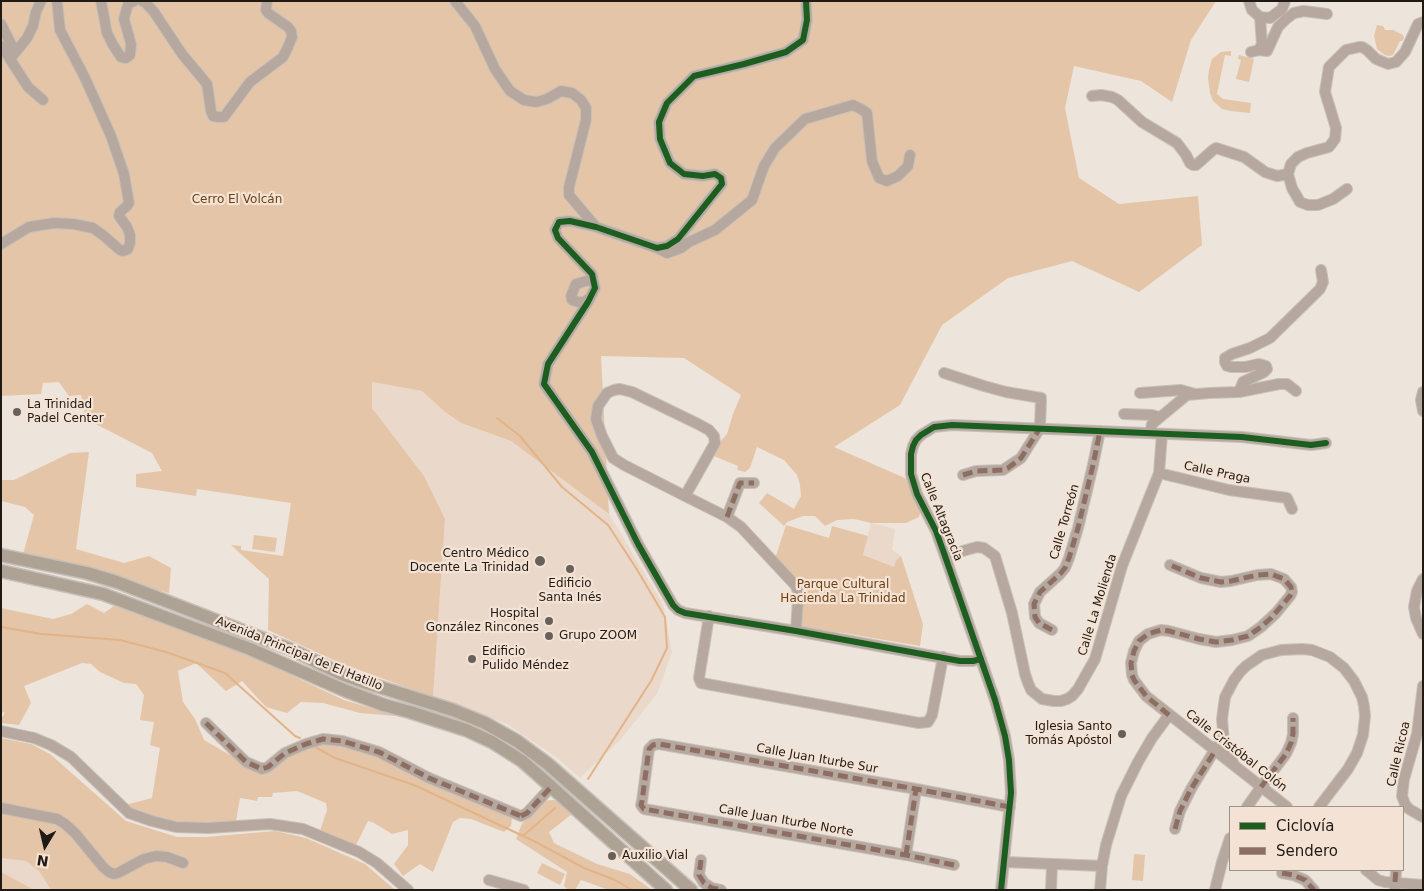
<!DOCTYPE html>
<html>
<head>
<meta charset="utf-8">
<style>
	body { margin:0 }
	#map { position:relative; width:1424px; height:891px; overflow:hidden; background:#ede4db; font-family:"DejaVu Sans",sans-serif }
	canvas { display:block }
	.frame { position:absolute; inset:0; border:2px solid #201a15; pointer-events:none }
	.legend { position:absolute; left:1229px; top:806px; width:175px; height:65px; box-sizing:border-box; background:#f4e3d4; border:1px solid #9f9388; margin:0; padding:6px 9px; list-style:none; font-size:15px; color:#201a15 }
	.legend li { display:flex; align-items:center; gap:10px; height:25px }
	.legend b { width:25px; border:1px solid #9f9388 }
	.north { position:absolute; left:20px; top:821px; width:50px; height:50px; -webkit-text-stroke:4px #f4e3d4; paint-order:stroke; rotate:189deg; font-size:14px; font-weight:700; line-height:20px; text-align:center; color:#201a15 }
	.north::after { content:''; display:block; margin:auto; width:18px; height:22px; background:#201a15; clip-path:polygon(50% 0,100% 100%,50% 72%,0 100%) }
</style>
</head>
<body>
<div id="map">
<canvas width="1424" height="891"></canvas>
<div class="frame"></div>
<ul class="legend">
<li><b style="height:6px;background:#1b5e20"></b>Ciclovía</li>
<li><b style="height:6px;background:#8d6e63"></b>Sendero</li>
</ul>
<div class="north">N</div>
</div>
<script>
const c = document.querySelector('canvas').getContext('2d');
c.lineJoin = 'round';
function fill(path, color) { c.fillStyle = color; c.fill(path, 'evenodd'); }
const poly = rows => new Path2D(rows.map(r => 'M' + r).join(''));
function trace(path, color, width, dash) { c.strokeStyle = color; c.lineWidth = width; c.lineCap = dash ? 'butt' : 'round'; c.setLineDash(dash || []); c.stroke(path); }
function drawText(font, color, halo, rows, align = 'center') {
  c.font = font + ' "DejaVu Sans",sans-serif'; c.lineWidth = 4.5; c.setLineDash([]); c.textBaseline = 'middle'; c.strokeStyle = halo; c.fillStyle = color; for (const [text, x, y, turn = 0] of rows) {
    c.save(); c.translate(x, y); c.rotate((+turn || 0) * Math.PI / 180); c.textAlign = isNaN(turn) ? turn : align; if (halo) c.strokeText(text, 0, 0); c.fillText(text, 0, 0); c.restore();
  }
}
const built = poly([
	[372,382,422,391,445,412,461,423,511,441,609,514,663,604,672,652,657,694,620,740,580,778,556,757,507,724,433,697,445,519,372,408],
	[871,523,895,529,892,550,901,556,896,560,894,568,863,555],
	[1,858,26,861,30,864,39,871,51,890,1,890]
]);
const green = poly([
	[1,1,1216,1,1191,40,1172,102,1141,81,1074,66,1065,108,1079,178,1119,204,1198,196,1202,245,1139,292,1072,261,1008,278,942,325,900,405,834,447,907,479,921,509,919,517,906,523,871,523,854,519,837,520,825,526,815,516,803,516,787,522,784,526,759,503,767,493,794,509,801,496,800,485,797,475,784,460,757,447,750,468,745,472,737,470,738,466,714,456,718,444,727,434,733,414,741,395,684,358,601,356,609,514,511,441,461,423,445,412,422,391,372,382,372,408,424,476,445,519,433,697,340,663,268,630,269,579,231,545,241,546,241,550,283,556,291,503,197,489,196,496,136,487,136,474,162,471,152,453,86,419,81,395,69,396,59,382,43,383,41,394,1,396],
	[1377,25,1383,26,1385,30,1393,30,1403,35,1404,38,1402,41,1400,41,1393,55,1389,56,1385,55,1377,49,1374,36],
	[1231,51,1231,56,1225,55,1217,94,1223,99,1251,103,1250,113,1231,111,1222,109,1213,101,1210,93,1208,78,1209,70,1212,59,1221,52],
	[1239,55,1254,59,1249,82,1236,79,1241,60,1238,59],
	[89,452,76,549,124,563,149,556,171,568,169,593,23,554,34,515,25,507,1,501,1,480,14,480,70,453],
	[786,525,829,538,832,526,868,536,863,555,894,567,896,560,901,556,923,624,920,646,844,633,798,628,801,592,775,559],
	[254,535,277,538,275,552,252,549],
	[87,604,104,613,114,606,259,660,344,700,396,716,360,713,323,703,301,702,287,713,266,707,242,681,226,691,196,663,178,671,183,702,195,719,204,740,261,773,286,755,324,742,375,753,512,817,511,826,504,832,471,819,460,818,453,822,433,872,420,864,403,876,394,864,408,845,408,830,392,834,374,823,368,821,355,847,320,831,327,810,326,803,297,791,273,793,272,797,258,797,257,801,240,798,236,821,219,822,195,824,170,821,142,813,125,805,152,798,160,748,150,745,154,722,140,720,144,695,136,684,124,683,100,672,91,664,82,663,24,686,31,703,19,725,1,723,1,719,5,713,1,711,1,608,53,619,71,614],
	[1,738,31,744,50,754,126,821,177,837,206,837,275,831,306,838,365,864,395,890,51,890,39,871,30,864,26,861,1,858],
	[553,800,558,802,572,814,549,832,554,843,597,864,630,874,652,890,609,890,581,880,575,890,568,890,564,886,567,872,516,839,521,826,527,815,542,801],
	[1134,854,1145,855,1143,881,1132,880],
	[542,863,565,874,560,885,537,873],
	[1,872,34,890,1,890]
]);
const stream = poly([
	[497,418,520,436,562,487,608,525,636,568,665,617,667,648,651,681,588,779],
	[1,627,41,634,120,640,166,652,225,673,295,736,300,738],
	[315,747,335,758,414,785,536,842,584,868,615,880,632,890],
	[523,836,555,808]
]);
const minor = poly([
	[101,1,107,33,113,45,121,57,126,58,130,55,131,44,124,19,128,4,134,1],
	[142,1,145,2,154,12,182,54,207,84,211,111,213,116,218,117,224,117,250,82,283,57,288,47,292,37,291,31,288,27,268,13,266,10,267,1],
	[455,1,475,26,495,69,510,91,524,100,536,102,547,99,561,91,572,93,581,100,586,108,586,120,569,187,569,195,596,227],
	[806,1,807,20,803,40,786,52,744,64,694,76,667,103,659,122,660,139,670,163,684,174,703,176,715,174,721,178,722,184,678,239,667,246,657,248,596,227,570,221,559,222,555,230,558,238,592,274,595,288,588,302,548,364,544,384,592,452,638,544,673,605,678,610,685,613,796,631,960,661,973,661,981,659],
	[1249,1,1252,10,1260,17,1270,18,1282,9,1285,1],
	[1,24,15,52],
	[1,46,10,59,27,38,33,26,36,12,41,1],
	[1259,50,1267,51,1278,27,1286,19,1294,13,1304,11,1327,14],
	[1251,52,1259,50,1262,44,1260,17],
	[10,59,28,87,43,100],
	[1092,96,1101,95,1112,97,1118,100,1142,122,1177,143,1186,155,1190,163,1193,165,1196,165,1213,150,1216,148,1244,157,1265,172,1277,176,1288,174,1291,164,1298,157,1307,153,1329,147,1335,139,1336,128,1325,92,1329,67,1346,50,1359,47,1362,47,1367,50,1376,59,1388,64,1396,62,1405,52,1418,24,1423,22],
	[1288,174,1292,188,1300,202,1308,205,1318,205,1333,199,1347,189],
	[1,244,29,227,54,223,73,224,93,228,104,236,120,250,123,251,128,249,130,243,130,235,127,227,119,216,120,212,127,206,129,203,124,174,111,136,85,78,60,30,57,1],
	[659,249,667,253,681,248,689,242,715,230,752,200,764,166,775,148,805,119,853,105,861,109,867,113,872,161,879,178,887,181,898,176,908,166,910,155],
	[590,298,584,302,578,302,572,300,571,296,576,284,593,279],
	[944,373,984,386,1006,392,1041,398,1040,428,1021,458,1003,470,976,471,963,475],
	[1239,392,1243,382,1264,372,1267,369,1266,366,1259,364,1245,367,1231,367,1227,366,1225,362,1225,358,1232,354,1250,348,1270,338,1320,289,1323,282,1321,270],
	[1423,392,1421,400,1423,411],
	[1140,393,1181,390,1195,394],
	[1124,414,1152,415,1159,417],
	[1150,433,1152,424,1187,395,1209,393,1239,392,1279,384,1287,384,1296,391],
	[1159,473,1229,490,1287,498,1292,509],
	[685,496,715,443,714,436,709,430,698,424,632,392,620,389,614,390,607,393,598,406,596,419,602,436,613,458,624,465,685,496,727,517,741,527,796,586,798,592,798,599,796,631],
	[727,517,740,483,754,483],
	[945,556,977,547,984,548,995,556,1012,613,1025,674,1028,683,1031,690,1042,699,1054,701,1061,701,1067,699,1072,696,1078,689,1095,659,1122,566,1159,473,1162,434],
	[1170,565,1201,578,1221,582,1231,581,1257,575,1271,574,1284,579,1291,587,1292,592,1290,596,1276,613,1261,627,1248,636,1232,640,1216,642,1199,639,1169,631,1161,630,1148,634,1139,641,1134,651,1131,663,1132,675,1134,680,1146,696,1287,807],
	[1423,579,1417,591,1414,607,1416,618,1423,634],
	[709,616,699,678,701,683,919,723,928,722,932,715,943,657],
	[1052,630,1039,623,1035,617,1034,604,1040,592,1060,574,1065,568,1069,558,1078,528,1093,465,1100,431],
	[1423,686,1417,734,1404,779,1402,796,1405,804,1409,809,1423,817],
	[206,723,246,762,262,769,268,767,285,753,306,744,323,739,342,741,379,752,429,778,521,816],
	[1,731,34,738,51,745,71,757,129,813,152,821,176,827,208,828,270,824,303,829,359,852,377,863,408,890],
	[1234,765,1224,742,1222,719,1225,697,1234,680,1240,672,1246,666,1262,655,1281,650,1302,649,1312,650,1330,657,1344,668,1354,681,1362,697,1364,706,1365,716,1363,735,1357,753,1348,769,1319,807],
	[1247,807,1261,787,1286,754,1291,743,1293,734,1293,718],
	[1,808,57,819,65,824,75,833,103,867,109,872,114,874,118,873,144,859,156,856,167,857,183,863],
	[521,816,527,813,551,787],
	[1175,829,1180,811,1191,789,1217,746],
	[906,855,916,789],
	[701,860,699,875,704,883,712,888,721,890],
	[1005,862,1102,866],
	[954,865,906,855,644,809,641,805,642,801,649,749,653,745,659,744,916,789,1010,807],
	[1366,870,1378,880,1385,882,1423,885],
	[1282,873,1293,875,1305,880,1314,890],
	[489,880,524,890],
	[1001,890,1011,793,1009,760,1005,736,995,700,945,556,936,531,917,494,911,474,911,454,913,446,916,440,921,435,934,427,952,425,1242,437,1311,445,1326,443],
	[1051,890,1052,865],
	[1100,890,1102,866,1106,845,1121,796,1138,762,1152,738,1169,715],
	[1215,890,1222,862,1230,838],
	[1395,890,1396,870]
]);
const major = poly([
	[1,555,87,573,117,582,290,649,342,674,367,683,453,710,485,723,517,741,548,764,691,890],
	[1,571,103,594,250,649,346,691,384,705,410,712,466,730,492,742,522,761,538,775,666,890]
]);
const quiet = poly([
	[963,475,976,471,1003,470,1008,468,1021,458,1040,428],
	[727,517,740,483,754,483],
	[1052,630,1039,623,1035,617,1034,604,1040,592,1060,574,1065,568,1069,558,1078,528,1093,465,1100,431],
	[1169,715,1146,696,1134,680,1132,675,1131,663,1134,651,1139,641,1148,634,1161,630,1169,631,1199,639,1216,642,1232,640,1248,636,1261,627,1271,618,1290,596,1292,592,1291,587,1284,579,1271,574,1257,575,1231,581,1221,582,1201,578,1170,565],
	[206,723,246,762,262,769,268,767,285,753,306,744,323,739,342,741,379,752,429,778,521,816],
	[1261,787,1286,754,1291,743,1293,734,1293,718],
	[521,816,527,813,551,787],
	[1175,829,1180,811,1191,789,1215,751],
	[906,855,916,789],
	[701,860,699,875,704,883,712,888,721,890],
	[954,865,906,855,644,809,641,805,642,801,649,749,653,745,659,744,916,789,1010,807],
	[1282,873,1293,875,1305,880,1314,890],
	[1395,882,1396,870]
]);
const cycleway = poly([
	[806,1,807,20,803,40,786,52,744,64,694,76,667,103,659,122,660,139,670,163,684,174,703,176,715,174,721,178,722,184,678,239,667,246,657,248,596,227,570,221,559,222,555,230,558,238,592,274,595,288,588,302,548,364,544,384,592,452,638,544,673,605,678,610,685,613,796,631,960,661,973,661,981,659],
	[1001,890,1011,793,1009,760,1005,736,995,700,945,556,936,531,917,494,911,474,911,454,913,446,916,440,921,435,934,427,952,425,1242,437,1311,445,1326,443]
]);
const markers = [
	[17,412,5,"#68615a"],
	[540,561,6,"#68615a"],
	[570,569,5,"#68615a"],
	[549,621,5,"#68615a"],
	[549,636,5,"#68615a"],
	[472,659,5,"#68615a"],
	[1122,734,5,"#68615a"],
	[612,856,5,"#68615a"]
];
const parkNames = [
	["Cerro El Volcán",237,200],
	["Parque Cultural",843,585],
	["Hacienda La Trinidad",843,599]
];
const poiNames = [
	["La Trinidad",27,405],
	["Padel Center",27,419],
	["Centro Médico",529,554,"right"],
	["Docente La Trinidad",529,568,"right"],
	["Edificio",570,584,"center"],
	["Santa Inés",570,598,"center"],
	["Hospital",539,614,"right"],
	["González Rincones",539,628,"right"],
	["Grupo ZOOM",559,636],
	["Edificio",482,652],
	["Pulido Méndez",482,666],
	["Iglesia Santo",1112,727,"right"],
	["Tomás Apóstol",1112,741,"right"],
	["Auxilio Vial",622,856]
];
const streetNames = [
	["Calle Praga",1217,473,12],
	["Calle Altagracia",941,517,68],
	["Calle Torreón",1065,522,-74],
	["Calle La Molienda",1098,605,-73],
	["Avenida Principal de El Hatillo",299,654,22],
	["Calle Cristóbal Colón",1236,751,38],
	["Calle Ricoa",1399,754,-77],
	["Calle Juan Iturbe Sur",817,759,10],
	["Calle Juan Iturbe Norte",786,821,10]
];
fill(built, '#ead9ca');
fill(green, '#e5c5a8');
trace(stream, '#e3b388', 2);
trace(minor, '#c6c0b9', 12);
trace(major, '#c6c0b9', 15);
trace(minor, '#b6a89e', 10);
trace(major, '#aea295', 12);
trace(quiet, '#8d6e63', 5, [10, 5]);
trace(cycleway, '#1b5e20', 6);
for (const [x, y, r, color] of markers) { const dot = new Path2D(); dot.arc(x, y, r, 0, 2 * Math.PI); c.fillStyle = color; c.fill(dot); trace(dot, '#f4e3d4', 2); }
drawText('12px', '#6c4115', '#f4e3d4', parkNames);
drawText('12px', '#201a15', '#f4e3d4', poiNames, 'left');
drawText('12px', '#201a15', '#f4e3d4', streetNames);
</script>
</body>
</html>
